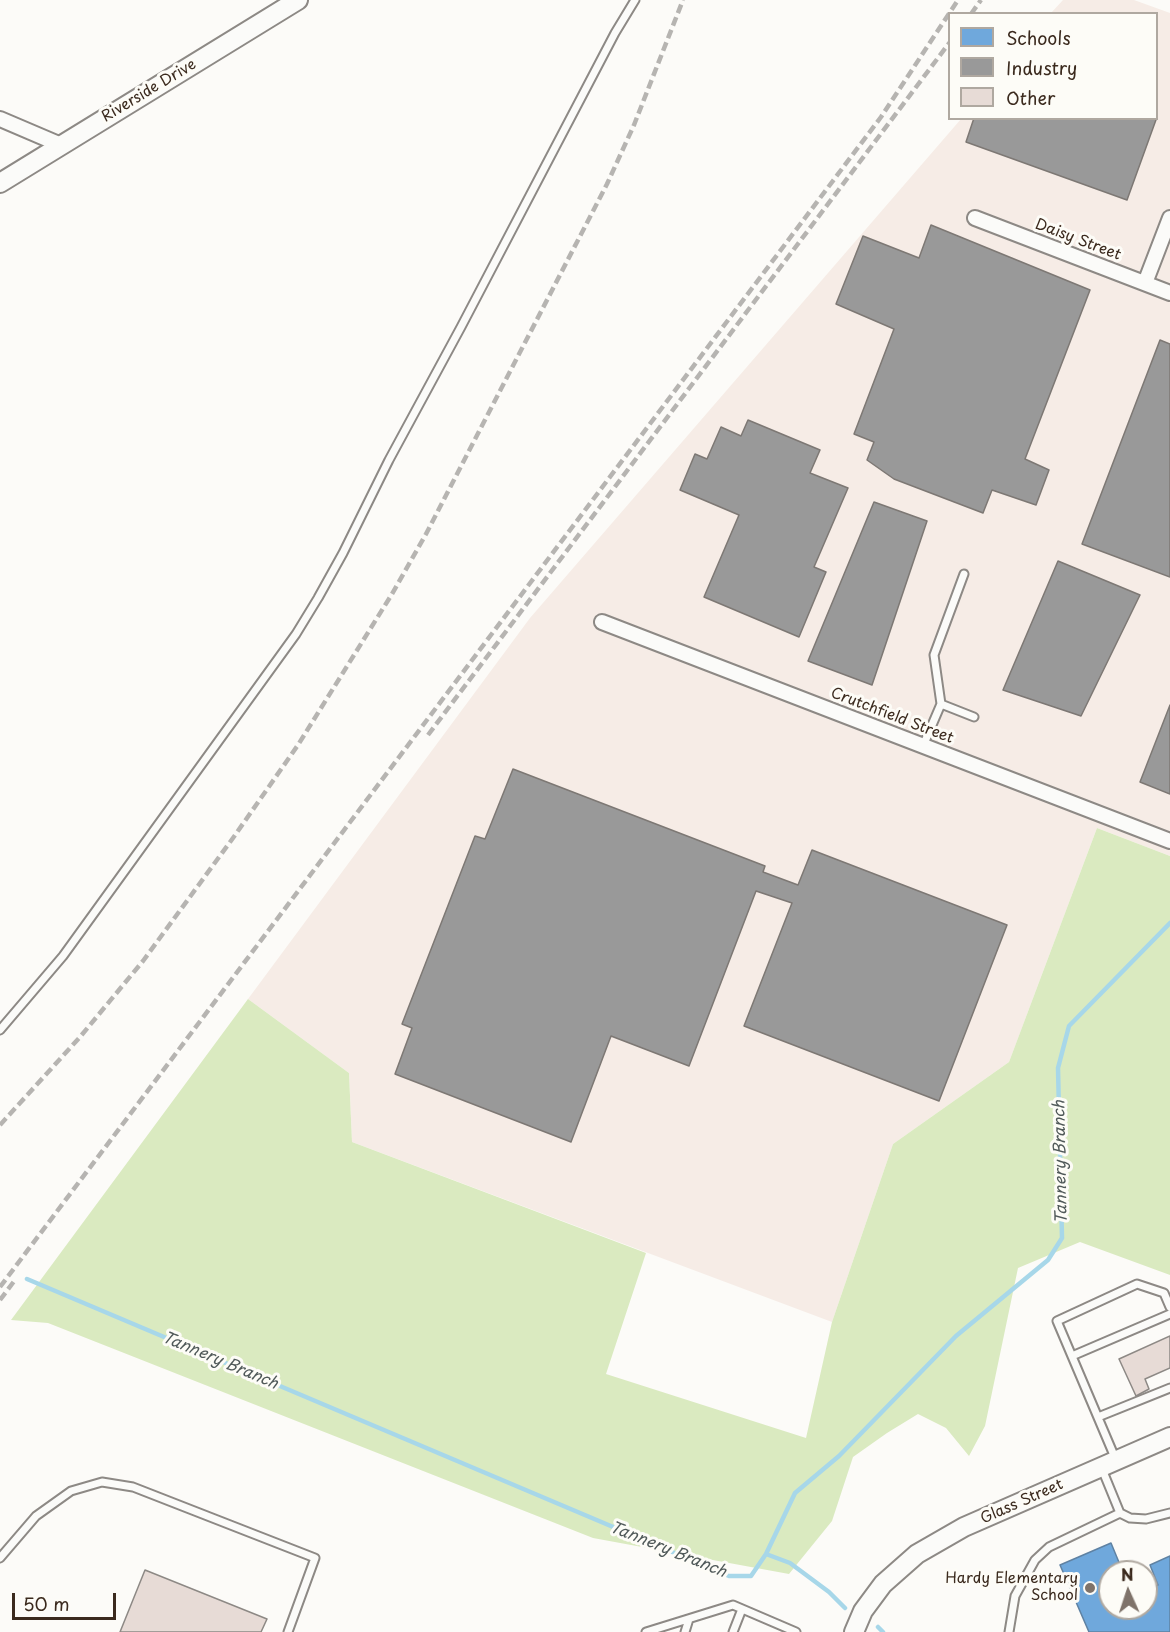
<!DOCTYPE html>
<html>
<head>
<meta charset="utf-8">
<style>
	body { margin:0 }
	#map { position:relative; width:1170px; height:1632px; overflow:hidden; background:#fcfbf8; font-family:"Playpen Sans",sans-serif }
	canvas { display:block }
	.legend { position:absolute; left:948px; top:12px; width:210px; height:108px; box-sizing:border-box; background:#fdfcf7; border:2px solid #afa8a0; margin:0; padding:8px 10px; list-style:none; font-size:18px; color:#3b2a1e }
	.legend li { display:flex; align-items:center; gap:12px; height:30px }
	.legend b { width:30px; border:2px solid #afa8a0 }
	.north { position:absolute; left:1098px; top:1560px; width:60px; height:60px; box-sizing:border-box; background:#fdfcf7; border:2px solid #afa8a0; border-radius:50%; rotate:357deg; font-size:16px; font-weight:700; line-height:24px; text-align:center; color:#3b2a1e }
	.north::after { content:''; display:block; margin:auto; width:21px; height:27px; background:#7f736a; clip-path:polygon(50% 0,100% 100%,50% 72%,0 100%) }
	.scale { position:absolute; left:12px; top:1593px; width:104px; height:27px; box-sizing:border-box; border:3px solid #3b2a1e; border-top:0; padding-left:8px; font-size:18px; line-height:21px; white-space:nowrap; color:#3b2a1e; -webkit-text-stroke:4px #fdfcf7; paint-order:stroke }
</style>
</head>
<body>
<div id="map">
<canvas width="1170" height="1632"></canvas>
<ul class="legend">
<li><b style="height:16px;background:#6fa8dc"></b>Schools</li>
<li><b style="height:16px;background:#999"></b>Industry</li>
<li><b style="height:16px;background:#e7dbd6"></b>Other</li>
</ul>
<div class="north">N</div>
<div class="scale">50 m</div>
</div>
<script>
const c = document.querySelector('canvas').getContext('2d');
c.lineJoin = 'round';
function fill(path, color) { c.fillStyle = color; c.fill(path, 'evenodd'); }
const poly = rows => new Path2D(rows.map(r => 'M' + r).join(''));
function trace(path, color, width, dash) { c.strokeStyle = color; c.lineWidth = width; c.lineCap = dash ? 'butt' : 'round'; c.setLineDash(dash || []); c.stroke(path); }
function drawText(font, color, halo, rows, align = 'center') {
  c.font = font + ' "Playpen Sans",sans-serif'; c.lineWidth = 6; c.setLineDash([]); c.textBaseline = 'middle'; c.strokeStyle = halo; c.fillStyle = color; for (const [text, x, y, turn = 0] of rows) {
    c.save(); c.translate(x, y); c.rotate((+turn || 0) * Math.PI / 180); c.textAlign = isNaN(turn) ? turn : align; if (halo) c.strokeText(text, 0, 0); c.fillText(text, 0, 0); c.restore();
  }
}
const built = poly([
	[1063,0,1134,0,1170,13,1170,856,1097,828,1009,1062,893,1144,832,1322,352,1142,349,1073,248,999,530,618,961,119,1156,118,1156,14,1051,13]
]);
const green = poly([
	[1097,828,1170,856,1170,1275,1080,1242,1018,1268,985,1426,969,1456,946,1428,918,1414,887,1433,853,1457,832,1521,789,1574,593,1538,48,1323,11,1320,248,999,349,1073,352,1142,646,1253,606,1374,806,1438,832,1322,893,1144,1009,1062]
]);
const schools = poly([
	[1111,1543,1123,1572,1110,1572,1110,1608,1146,1608,1146,1591,1158,1585,1150,1565,1170,1556,1170,1632,1089,1632,1060,1565,1111,1543]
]);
const industry = poly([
	[1156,117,1157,117,1127,200,966,142,974,118,1156,118,1156,117],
	[931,225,1090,290,1025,459,1049,470,1036,505,992,490,983,513,894,479,867,460,874,442,854,434,894,329,836,304,863,236,919,258,931,225],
	[1160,340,1170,344,1170,577,1082,544,1160,340],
	[748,420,820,450,810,473,848,488,814,567,826,572,799,637,704,597,739,515,680,490,695,454,707,459,721,427,741,436,748,420],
	[874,502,927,521,872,685,808,661,874,502],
	[1058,561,1140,595,1081,716,1003,690,1058,561],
	[1170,705,1170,794,1140,782,1170,705],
	[513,769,765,866,763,872,798,885,812,850,1007,925,939,1101,744,1026,792,903,756,891,689,1066,611,1036,571,1142,395,1074,412,1028,402,1024,475,836,485,839,513,769]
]);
const stream = poly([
	[27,1279,729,1576,751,1576,766,1554,795,1493,839,1456,956,1336,1048,1260,1062,1238,1058,1068,1069,1026,1170,923],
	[766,1554,790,1563,829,1592,845,1608],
	[878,1627,883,1632]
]);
const building = poly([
	[1170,1336,1170,1368,1145,1379,1149,1389,1136,1396,1119,1359,1170,1336],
	[145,1570,267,1619,261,1632,120,1632,145,1570]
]);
const service = poly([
	[941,704,934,655,964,574],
	[923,746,941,704,974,717],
	[0,1030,63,956,296,634,318,598,343,553,389,460,461,327,615,33,635,0],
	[1072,1356,1170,1314],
	[1098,1417,1170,1388],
	[1116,1460,1057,1321,1137,1284,1164,1293,1170,1307],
	[1102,1469,1120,1513],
	[0,1558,36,1516,71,1491,102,1482,133,1487,315,1558,288,1632],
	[646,1632,733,1605,796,1632],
	[685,1632,689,1619],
	[733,1632,742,1609],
	[1009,1632,1015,1596,1035,1560,1049,1547,1120,1513,1130,1518,1146,1519,1170,1513]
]);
const minor = poly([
	[0,119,61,145],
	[975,218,1170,293],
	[1145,283,1170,218],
	[602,622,1170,841]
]);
const tertiary = poly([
	[0,183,298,0],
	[854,1632,863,1611,883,1584,917,1554,964,1527,1170,1437]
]);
const rail = poly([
	[971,14,981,0],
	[428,735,950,42],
	[0,1125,80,1037,143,961,233,838,298,745,392,594,426,534,607,184,634,125,683,0],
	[0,1287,881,117,958,0],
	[0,1300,15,1280]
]);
const markers = [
	[1090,1588,6,"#7f736a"]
];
const streetNames = [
	["Riverside Drive",149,91,-31],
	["Daisy Street",1078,240,21],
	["Crutchfield Street",892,716,21],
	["Glass Street",1022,1502,-24]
];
const poiNames = [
	["Hardy Elementary",1078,1579],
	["School",1078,1596]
];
const waterNames = [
	["Tannery Branch",1061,1162,-91],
	["Tannery Branch",220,1361,23],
	["Tannery Branch",668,1550,22]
];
fill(built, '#f6ece6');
fill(green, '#daeac0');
fill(schools, '#6fa8dc');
trace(schools, '#5f82a3', 1.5);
fill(industry, '#999');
trace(industry, '#7d7874', 1.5);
trace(stream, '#a7d7e9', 4.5);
fill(building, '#e7dbd6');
trace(building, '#8d8985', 1.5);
trace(service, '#8d8985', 11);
trace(minor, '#8d8985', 18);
trace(tertiary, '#8d8985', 22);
trace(service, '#fbfbf9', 7);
trace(minor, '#fbfbf9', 14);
trace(tertiary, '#fbfbf9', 18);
trace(rail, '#b6b4b1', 4.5, [9, 4.5]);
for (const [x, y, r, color] of markers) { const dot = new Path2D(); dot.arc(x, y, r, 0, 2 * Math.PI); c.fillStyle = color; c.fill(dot); trace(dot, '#fdfcf7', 2); }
drawText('15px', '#3b2a1e', '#fdfcf7', streetNames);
drawText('15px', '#3b2a1e', '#fdfcf7', poiNames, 'right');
drawText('italic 16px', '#505959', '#fdfcf7', waterNames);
</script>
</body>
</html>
